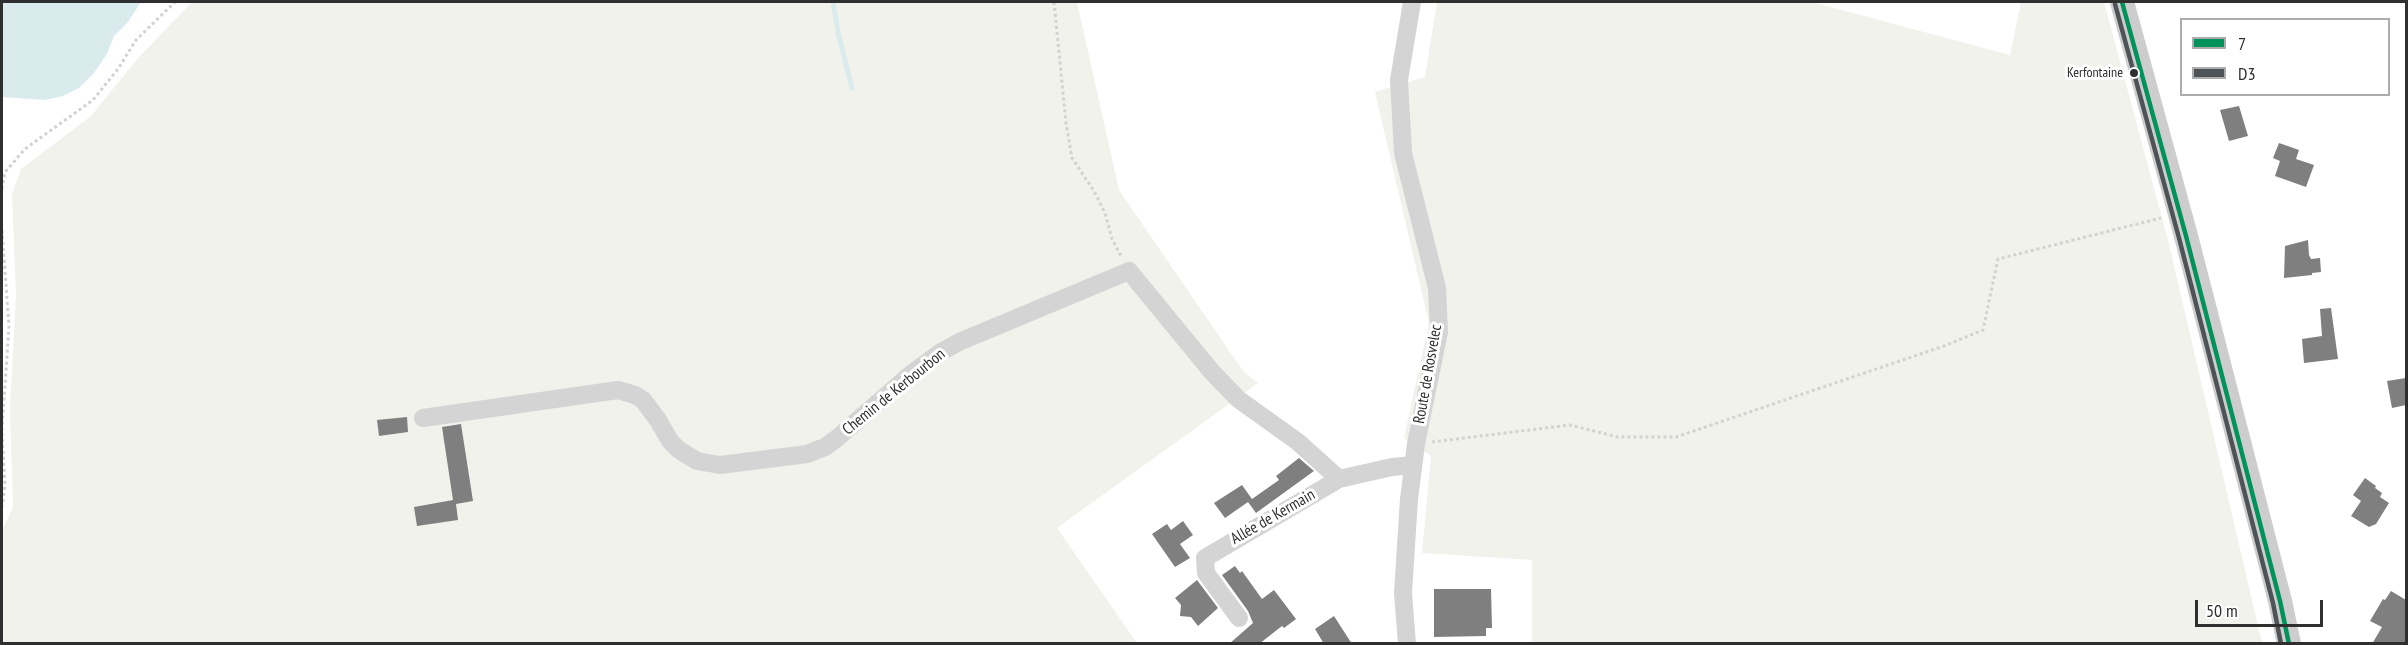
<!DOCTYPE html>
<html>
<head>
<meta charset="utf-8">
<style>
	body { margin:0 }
	#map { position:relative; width:2408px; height:645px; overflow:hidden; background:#fff; font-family:"PT Sans Narrow",sans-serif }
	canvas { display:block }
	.frame { position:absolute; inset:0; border:3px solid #2f2f2f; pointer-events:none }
	.legend { position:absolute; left:2180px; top:18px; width:210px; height:78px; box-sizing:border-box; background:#fff; border:2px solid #acacac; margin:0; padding:8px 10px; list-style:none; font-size:18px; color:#2f2f2f }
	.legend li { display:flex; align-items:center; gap:12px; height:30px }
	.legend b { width:30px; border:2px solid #acacac }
	.scale { position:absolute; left:2195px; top:600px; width:128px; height:27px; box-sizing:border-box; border:3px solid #2f2f2f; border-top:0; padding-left:8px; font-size:18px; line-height:21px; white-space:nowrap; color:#2f2f2f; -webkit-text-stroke:4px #fff; paint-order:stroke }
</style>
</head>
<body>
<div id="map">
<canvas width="2408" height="645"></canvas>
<div class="frame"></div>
<ul class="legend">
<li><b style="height:8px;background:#00925b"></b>7</li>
<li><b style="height:8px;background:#4d5357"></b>D3</li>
</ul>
<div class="scale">50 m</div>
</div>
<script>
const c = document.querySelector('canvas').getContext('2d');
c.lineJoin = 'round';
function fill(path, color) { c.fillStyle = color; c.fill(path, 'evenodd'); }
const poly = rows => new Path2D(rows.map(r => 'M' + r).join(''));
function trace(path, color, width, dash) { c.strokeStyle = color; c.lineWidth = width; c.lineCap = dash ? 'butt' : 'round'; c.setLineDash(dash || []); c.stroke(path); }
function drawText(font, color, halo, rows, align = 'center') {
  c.font = font + ' "PT Sans Narrow",sans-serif'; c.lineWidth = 6; c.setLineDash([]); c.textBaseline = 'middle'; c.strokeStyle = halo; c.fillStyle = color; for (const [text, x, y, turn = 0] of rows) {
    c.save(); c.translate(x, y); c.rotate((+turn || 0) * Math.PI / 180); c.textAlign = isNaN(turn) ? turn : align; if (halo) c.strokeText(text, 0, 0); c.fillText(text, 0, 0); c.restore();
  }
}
const green = poly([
	[192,2,1077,2,1119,190,1243,371,1258,383,1057,528,1137,643,2,643,2,531,13,507,10,407,16,296,12,194,21,169,91,116,139,57],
	[1437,2,1812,2,2010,55,2021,2,2104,2,2169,244,2262,643,1532,643,1532,560,1422,553,1431,456,1404,438,1429,323,1375,92,1425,77]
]);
const water = poly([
	[2,2,141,2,128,22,114,36,107,54,94,73,79,88,63,96,45,100,2,97]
]);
const stream = poly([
	[833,2,839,37,852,88]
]);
const building = poly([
	[2239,106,2248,136,2229,141,2220,110],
	[2279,143,2299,150,2296,159,2314,165,2306,187,2275,176,2280,161,2273,158],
	[2308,240,2309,255,2311,259,2320,258,2321,272,2312,273,2312,275,2284,278,2285,246],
	[2331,308,2338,359,2304,363,2302,339,2322,336,2320,309],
	[2406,378,2406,405,2392,408,2387,381],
	[407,417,408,432,379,436,377,420],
	[461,424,473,501,456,504,458,520,417,526,414,507,453,500,442,427],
	[1299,458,1314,471,1256,513,1248,502,1225,518,1214,503,1242,485,1252,499,1279,480,1276,476],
	[2365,478,2376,486,2375,488,2382,493,2380,497,2389,503,2376,524,2369,527,2351,516,2361,501,2353,495],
	[1183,521,1193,535,1180,544,1190,558,1175,567,1152,534,1167,524,1171,530],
	[1235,566,1240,573,1242,571,1262,599,1274,590,1296,619,1284,628,1282,626,1259,644,1229,644,1253,623,1248,611,1222,575],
	[1197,580,1218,608,1198,626,1191,617,1180,616,1181,605,1175,598],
	[1434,589,1491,589,1492,628,1486,628,1486,636,1434,637],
	[2391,591,2406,600,2406,644,2372,644,2382,627,2370,621,2383,599,2385,600],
	[1334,616,1352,644,1324,644,1315,629]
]);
const path = poly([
	[1054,2,1066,123,1072,158,1094,191,1105,213,1112,239,1121,256],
	[2,189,5,172,25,149,93,100,118,69,136,40,175,2],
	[2,230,9,326,2,430],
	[2,433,5,485,2,507],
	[1432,442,1570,425,1618,437,1676,437,1944,346,1983,330,1998,259,2161,218]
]);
const street = poly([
	[423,418,618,390,635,395,643,400,658,420,670,441,679,450,697,461,720,465,807,454,825,447,836,439,911,374,941,352,959,342,1129,271,1212,372,1238,399,1298,442,1339,479],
	[1239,618,1206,573,1205,558,1339,479,1392,467,1413,465],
	[1407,644,1403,593,1409,499,1416,444,1439,332,1437,288,1403,153,1399,80,1412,2]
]);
const secondary = poly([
	[2122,2,2186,236,2280,601,2289,644]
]);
const bus1 = poly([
	[2122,2,2186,236,2280,601,2289,644]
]);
const bus2 = poly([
	[2115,4,2179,238,2273,603,2281,644]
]);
const markers = [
	[2134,73,5,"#2f2f2f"]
];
const busNames = [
	["Kerfontaine",2123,73]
];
const streetNames = [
	["Route de Rosvelec",1428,374,-80],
	["Chemin de Kerbourbon",894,392,-39],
	["Allée de Kermain",1273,517,-30]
];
fill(green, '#f1f2eb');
fill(water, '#daebed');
trace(stream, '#daebed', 5);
fill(building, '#7f7f7f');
trace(path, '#d2d2d2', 3, [3, 3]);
trace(street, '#d4d4d4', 18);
trace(secondary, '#cdcdcd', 24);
trace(bus1, '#00925b', 4.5);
trace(bus2, '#4d5357', 4.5);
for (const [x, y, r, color] of markers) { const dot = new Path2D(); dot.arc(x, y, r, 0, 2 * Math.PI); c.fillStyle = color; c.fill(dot); trace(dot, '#fff', 2); }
drawText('14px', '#2f2f2f', '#fff', busNames, 'right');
drawText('16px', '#2f2f2f', '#fff', streetNames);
</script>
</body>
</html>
